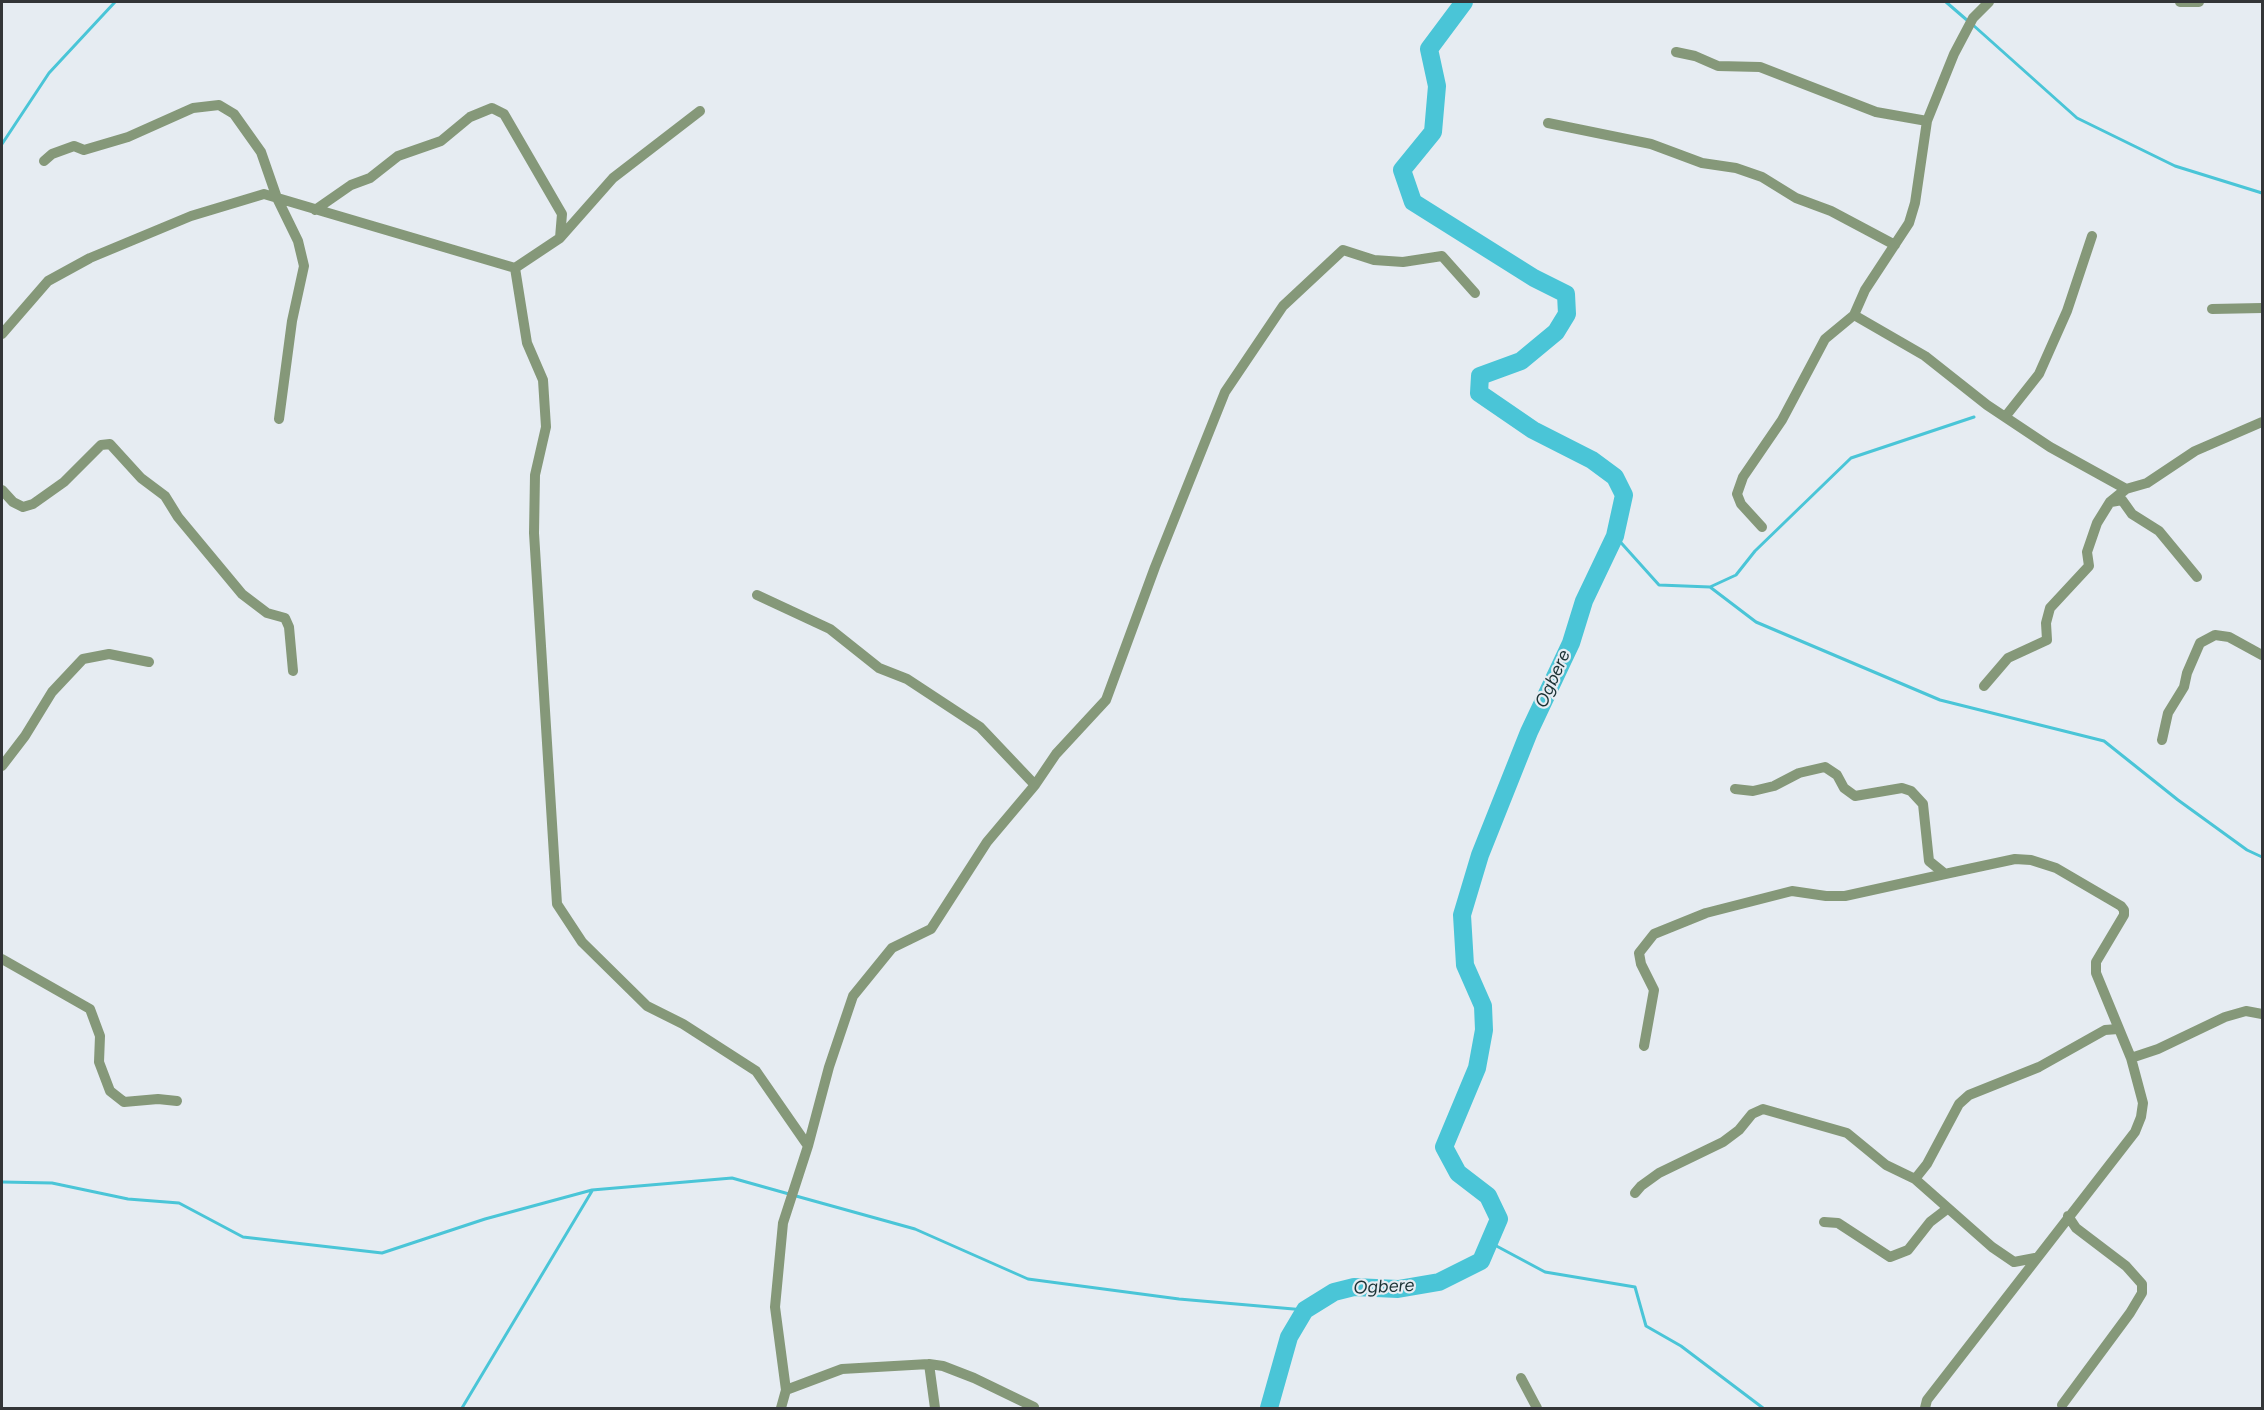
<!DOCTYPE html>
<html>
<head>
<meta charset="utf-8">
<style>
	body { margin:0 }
	#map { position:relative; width:2264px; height:1410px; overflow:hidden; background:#e6ecf2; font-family:Figtree,sans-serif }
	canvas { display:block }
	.frame { position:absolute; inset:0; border:3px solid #333537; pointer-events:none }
</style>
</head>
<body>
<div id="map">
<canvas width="2264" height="1410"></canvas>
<div class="frame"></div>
</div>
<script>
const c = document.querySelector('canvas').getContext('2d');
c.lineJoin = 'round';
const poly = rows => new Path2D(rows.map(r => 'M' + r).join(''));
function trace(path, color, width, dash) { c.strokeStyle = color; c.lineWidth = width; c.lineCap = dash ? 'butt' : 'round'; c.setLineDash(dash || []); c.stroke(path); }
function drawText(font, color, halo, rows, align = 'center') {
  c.font = font + ' Figtree,sans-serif'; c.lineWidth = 4.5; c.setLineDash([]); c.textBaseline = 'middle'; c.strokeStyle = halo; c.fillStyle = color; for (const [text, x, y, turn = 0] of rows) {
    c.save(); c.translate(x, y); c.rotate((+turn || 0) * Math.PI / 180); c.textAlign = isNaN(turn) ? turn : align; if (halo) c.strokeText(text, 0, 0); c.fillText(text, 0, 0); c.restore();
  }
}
const stream = poly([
	[1946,2,1968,21],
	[1973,25,2077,118,2175,166,2262,193],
	[2,144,49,73,115,2],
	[1615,536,1659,585,1710,587,1756,622,1940,700,2104,741,2178,800,2247,850,2262,857],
	[1710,587,1736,575,1755,551,1851,458,1974,417],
	[2,1182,52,1183,128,1199,179,1203,243,1237,382,1253,485,1219,592,1190,732,1178,789,1194],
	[796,1196,915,1229,1028,1279,1179,1299,1305,1310],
	[1489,1242,1545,1272,1635,1287,1646,1326,1681,1346,1763,1408],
	[462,1408,592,1191]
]);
const river = poly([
	[1269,1408,1289,1337,1305,1310,1334,1292,1354,1287,1398,1289,1439,1282,1481,1261,1499,1219,1488,1196,1458,1173,1444,1147,1477,1068,1484,1030,1483,1006,1465,965,1462,915,1480,855,1529,732,1571,643,1584,601,1615,536,1624,495,1615,477,1592,460,1533,430,1479,393,1480,376,1521,361,1556,332,1567,314,1566,294,1534,278,1413,202,1402,170,1433,132,1437,86,1429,49,1464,2]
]);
const minor = poly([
	[2180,2,2199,2],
	[1676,52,1695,56,1718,66,1760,67,1876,112,1927,121],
	[1548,123,1651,144,1702,163,1736,168,1762,177,1796,198,1831,211,1895,245],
	[44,161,52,154,74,146,84,150,128,137,193,108,219,105,234,114,261,152,277,198,298,241,304,266,292,321,279,419],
	[315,210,351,185,370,178,398,156,441,141,470,117,492,108,504,114,562,214,560,238],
	[515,268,527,343,543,380,546,427,535,475,534,533,557,904,582,942,647,1006,683,1024,756,1071,808,1146],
	[2212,309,2262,308],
	[1854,315,1925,356,1987,405,2050,447,2126,489,2147,483,2195,451,2262,422],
	[2,334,48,281,90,258,191,216,264,194,515,268,560,238,613,178,700,111],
	[2005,417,2039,374,2067,311,2092,236],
	[2,490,13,502,23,507,33,504,64,482,101,445,110,444,141,478,165,496,178,517,242,594,267,613,285,618,289,627,293,671],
	[2111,502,2122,500,2132,514,2159,531,2197,577],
	[1762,527,1741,504,1737,494,1743,477,1782,420,1825,339,1854,315,1865,290,1909,223,1915,203,1927,121,1954,54,1973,18,1989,2],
	[757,595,830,629,879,668,907,679,980,727,1035,785],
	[1984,686,2008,658,2047,640,2046,623,2050,608,2089,566,2087,552,2097,523,2110,502,2126,489],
	[2162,740,2168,713,2184,687,2187,673,2200,643,2215,635,2229,637,2262,655],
	[2,766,25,736,52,692,83,659,109,654,149,662],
	[1735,789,1753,791,1774,786,1799,773,1825,767,1837,775,1844,788,1855,796,1902,788,1911,791,1923,804,1929,861,1945,874,2015,859,2031,860,2056,868,2121,906,2124,910,2124,915,2096,962,2096,973,2131,1058,2143,1103,2141,1117,2135,1132,1927,1400,1925,1408],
	[2,959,90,1009,100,1036,99,1062,110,1091,124,1102,158,1099,177,1101],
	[1644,1046,1654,990,1641,964,1639,953,1654,934,1706,913,1792,891,1826,896,1845,896,1945,874],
	[2131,1058,2158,1049,2225,1017,2246,1011,2262,1014],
	[1915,1179,1927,1164,1959,1104,1969,1095,2039,1067,2105,1030,2118,1029],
	[1635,1193,1641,1186,1659,1173,1723,1142,1739,1130,1752,1114,1763,1109,1847,1133,1886,1165,1915,1179,1992,1247,2014,1262,2035,1258],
	[1824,1222,1838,1223,1890,1257,1908,1250,1930,1222,1947,1209],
	[929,1364,935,1408],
	[1521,1378,1537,1408],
	[786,1390,842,1369,929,1364,943,1366,974,1378,1034,1407],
	[2062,1405,2130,1313,2142,1293,2142,1284,2126,1266,2076,1228,2068,1216],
	[781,1408,786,1390,775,1307,783,1223,808,1146,829,1067,853,996,892,948,931,929,987,842,1035,785,1056,754,1106,700,1155,567,1225,392,1283,306,1343,250,1374,260,1403,262,1442,256,1475,293]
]);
const waterNames = [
	["Ogbere",1553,679,-66],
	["Ogbere",1384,1287,-3]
];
trace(stream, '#4ac5d7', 3);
trace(river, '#4ac5d7', 18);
trace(minor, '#859879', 10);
drawText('italic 18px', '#1c3235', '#e6ecf2', waterNames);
</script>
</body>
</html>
